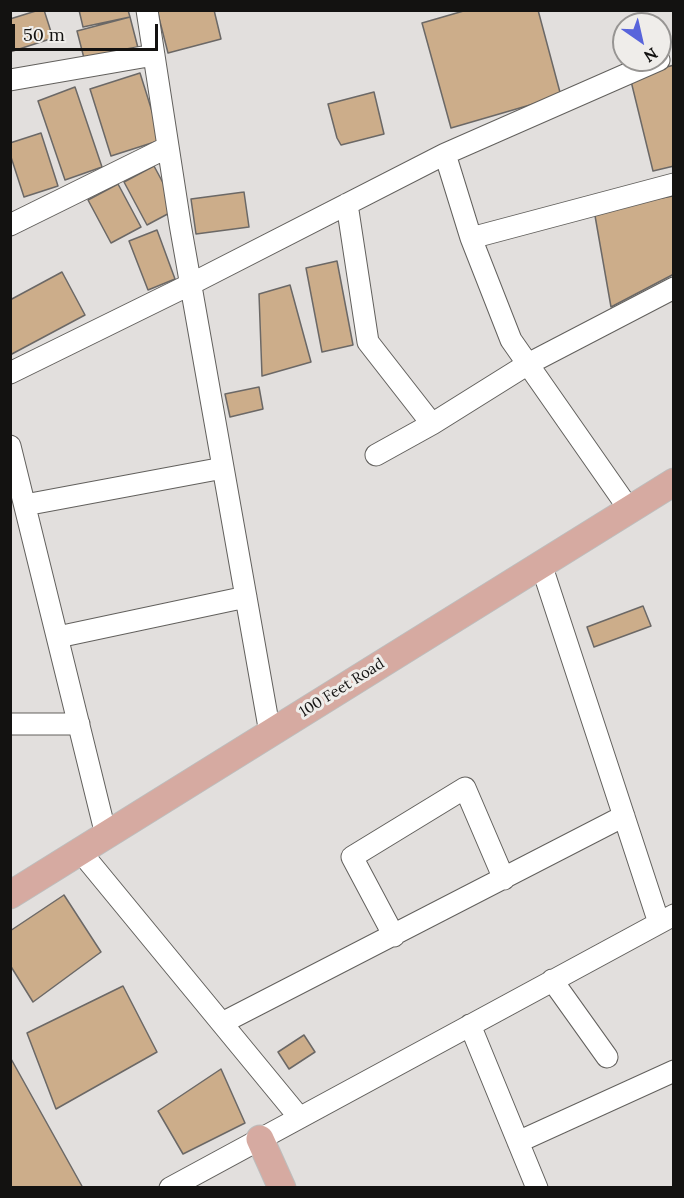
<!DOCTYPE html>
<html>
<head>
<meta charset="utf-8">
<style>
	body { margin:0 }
	#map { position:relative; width:684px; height:1198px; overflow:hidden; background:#e2dfdd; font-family:Lora,serif }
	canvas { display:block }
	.frame { position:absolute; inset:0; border:12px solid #131211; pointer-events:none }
	.north { position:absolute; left:612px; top:12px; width:60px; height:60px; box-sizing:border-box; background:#efedea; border:2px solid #979593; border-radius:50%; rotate:146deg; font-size:16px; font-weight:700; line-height:24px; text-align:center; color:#131211 }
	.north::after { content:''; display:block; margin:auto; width:21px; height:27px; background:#5864db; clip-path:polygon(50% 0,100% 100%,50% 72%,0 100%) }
	.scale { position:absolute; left:12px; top:24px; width:146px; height:27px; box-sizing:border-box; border:3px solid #131211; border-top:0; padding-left:8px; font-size:18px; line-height:21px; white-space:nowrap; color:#131211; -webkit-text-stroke:4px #efedea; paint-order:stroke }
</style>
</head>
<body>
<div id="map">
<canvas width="684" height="1198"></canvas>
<div class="frame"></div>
<div class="north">N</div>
<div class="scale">50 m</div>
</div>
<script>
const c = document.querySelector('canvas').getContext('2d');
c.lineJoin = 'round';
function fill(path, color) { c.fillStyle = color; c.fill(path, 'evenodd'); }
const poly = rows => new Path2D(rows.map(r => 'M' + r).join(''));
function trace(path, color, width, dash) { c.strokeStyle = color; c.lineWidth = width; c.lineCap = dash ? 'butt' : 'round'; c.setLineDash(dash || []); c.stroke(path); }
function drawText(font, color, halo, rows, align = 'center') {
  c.font = font + ' Lora,serif'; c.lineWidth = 6; c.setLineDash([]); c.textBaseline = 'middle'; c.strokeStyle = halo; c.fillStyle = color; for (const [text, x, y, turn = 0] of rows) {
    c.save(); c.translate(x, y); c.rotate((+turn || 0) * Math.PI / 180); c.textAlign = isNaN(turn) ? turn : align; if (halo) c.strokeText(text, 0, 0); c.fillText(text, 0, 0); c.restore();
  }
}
const building = poly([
	[39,10,44,10,53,38,10,52,10,19,39,10],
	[79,10,128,10,130,17,83,27,79,10],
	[157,10,214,10,221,39,168,53,157,10],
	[467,10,538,10,561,96,451,128,422,23,467,10],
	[130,17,138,48,85,62,77,31,130,17],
	[674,65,674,166,653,171,630,77,674,65],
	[140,73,161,140,111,156,90,89,140,73],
	[75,87,102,167,65,180,38,101,75,87],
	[374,92,384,134,341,145,337,138,328,104,374,92],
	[41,133,58,186,24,197,10,154,10,143,41,133],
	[154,166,177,209,147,225,124,182,154,166],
	[118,184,141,227,111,243,88,200,118,184],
	[244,192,249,227,196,234,191,199,244,192],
	[673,196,674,274,611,307,594,210,673,196],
	[157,230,175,279,148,290,129,241,157,230],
	[337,261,353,345,322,352,306,268,337,261],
	[62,272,85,315,10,355,10,300,62,272],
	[290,285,311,362,262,376,259,294,290,285],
	[259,387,263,409,230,417,225,394,259,387],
	[643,606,651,626,594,647,587,627,643,606],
	[64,895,101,952,33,1002,10,965,10,931,64,895],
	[123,986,157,1052,56,1109,27,1033,123,986],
	[304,1035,315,1052,289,1069,278,1052,304,1035],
	[10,1057,83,1188,10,1188,10,1057],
	[221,1069,245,1123,183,1154,158,1111,221,1069]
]);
const minor = poly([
	[147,10,180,224,270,733],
	[659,60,445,154,471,238,674,184],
	[10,80,154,55],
	[347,204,368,342,432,424],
	[10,225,168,147],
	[471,238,511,340,629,509],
	[10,373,191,284,445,154],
	[10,446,106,835],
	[376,455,432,424,528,364,674,288],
	[25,505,223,468],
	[541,564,659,923],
	[58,637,246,597],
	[10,724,79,724],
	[80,851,299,1117],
	[394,936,352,857,465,788,504,879],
	[552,980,607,1057],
	[222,1023,624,816],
	[470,1025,537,1188],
	[518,1142,674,1071],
	[170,1188,674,915]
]);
const major = poly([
	[10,895,674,482],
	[260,1139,282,1188]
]);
const streetNames = [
	["100 Feet Road",342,688,-32]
];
fill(building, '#ccad8a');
trace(building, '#6b6866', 1.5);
trace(minor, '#62605d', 23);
trace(major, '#bdbdbc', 29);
trace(minor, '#fff', 21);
trace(major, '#d6aaa1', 27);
drawText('15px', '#131211', '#efedea', streetNames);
</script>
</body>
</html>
